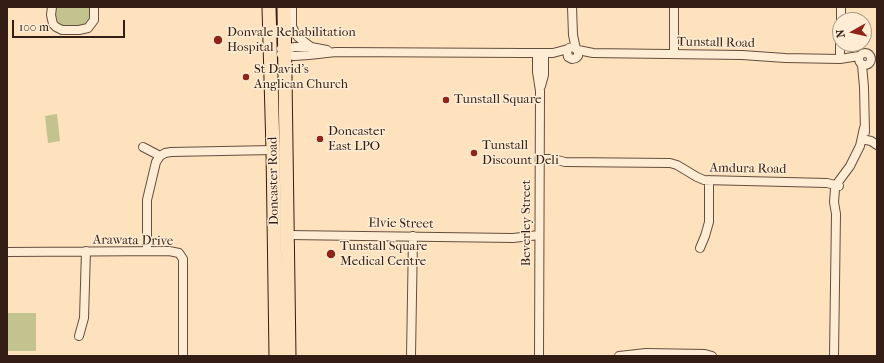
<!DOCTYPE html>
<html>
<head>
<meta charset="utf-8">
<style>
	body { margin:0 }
	#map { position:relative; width:884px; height:363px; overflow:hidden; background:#fde2bd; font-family:"IM FELL French Canon",serif }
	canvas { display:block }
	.frame { position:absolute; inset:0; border:8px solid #341d14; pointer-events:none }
	.north { position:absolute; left:832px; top:12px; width:40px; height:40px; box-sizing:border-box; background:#feecd4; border:1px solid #ad9987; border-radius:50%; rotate:262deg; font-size:11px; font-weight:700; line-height:16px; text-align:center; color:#341d14 }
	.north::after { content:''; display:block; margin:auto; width:14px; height:18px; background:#8f2418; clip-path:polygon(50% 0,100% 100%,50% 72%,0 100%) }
	.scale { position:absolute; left:12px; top:20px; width:113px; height:18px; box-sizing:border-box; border:2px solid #341d14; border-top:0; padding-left:5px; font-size:12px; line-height:14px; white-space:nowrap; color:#341d14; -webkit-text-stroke:3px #feecd4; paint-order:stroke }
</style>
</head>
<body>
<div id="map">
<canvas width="884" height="363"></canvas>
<div class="frame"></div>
<div class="north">N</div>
<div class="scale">100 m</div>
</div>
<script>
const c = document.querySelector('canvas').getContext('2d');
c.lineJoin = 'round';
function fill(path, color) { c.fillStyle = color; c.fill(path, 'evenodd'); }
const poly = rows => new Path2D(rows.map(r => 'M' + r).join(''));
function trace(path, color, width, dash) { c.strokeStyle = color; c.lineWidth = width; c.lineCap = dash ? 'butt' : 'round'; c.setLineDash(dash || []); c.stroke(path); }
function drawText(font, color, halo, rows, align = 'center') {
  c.font = font + ' "IM FELL French Canon",serif'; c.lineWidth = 3; c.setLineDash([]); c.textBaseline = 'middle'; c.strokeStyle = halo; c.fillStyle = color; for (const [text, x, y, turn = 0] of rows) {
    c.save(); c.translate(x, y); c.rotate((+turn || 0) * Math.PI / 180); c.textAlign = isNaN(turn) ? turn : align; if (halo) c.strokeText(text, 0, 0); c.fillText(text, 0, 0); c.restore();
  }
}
const green = poly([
	[56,7,90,7,90,18,84,25,61,26,56,22,55,15],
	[57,114,60,141,48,143,45,116],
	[7,313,36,313,36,351,7,351]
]);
const minor = poly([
	[52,7,51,15,53,24,56,27,62,30,79,30,88,28,94,20,94,7],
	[292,7,292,26,295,33,298,37,311,47],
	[572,7,573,35,576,49],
	[841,20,841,7],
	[281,49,295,47,311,47,327,50],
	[578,50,578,56,576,58,572,59,568,57,567,51,569,48,573,47,578,50,593,53,742,55,785,58,840,59,859,56],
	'859 59a6 6 0 1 1 12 0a6 6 0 1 1-12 0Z',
	[537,53,537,72,540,91,539,356],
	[281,54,294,56,309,55,336,52,524,53,553,53,568,49],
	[674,54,674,7],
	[840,59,840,44],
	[862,65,864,87,865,132],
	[541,86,544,75,544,53],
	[862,139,871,141,877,145],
	[143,147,160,156],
	[540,159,553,159,565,162,670,163,677,165,697,177,704,180,827,183,839,186],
	[288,235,513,238,539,235],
	[700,248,705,236,709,222,709,180],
	[147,251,147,200,156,162,160,156,165,153,171,152,273,150],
	[7,252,169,251,179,253,183,259,183,356],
	[79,336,84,318,86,251],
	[411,356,413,236],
	[619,356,646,353,705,354,712,356],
	[834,356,836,214,834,202,835,189,836,185,850,166,860,146,864,128]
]);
const primary = poly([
	[269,7,273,150,276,356],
	[284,7,289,356]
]);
const markers = [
	[218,40,5,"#8f2418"],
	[246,77,4,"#8f2418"],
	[446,100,4,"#8f2418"],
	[320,139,4,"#8f2418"],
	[474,153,4,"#8f2418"],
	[331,254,5,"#8f2418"]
];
const poiNames = [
	["Donvale Rehabilitation",227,33],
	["Hospital",227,48],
	["St David's",254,70],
	["Anglican Church",254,85],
	["Tunstall Square",454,100],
	["Doncaster",328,132],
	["East LPO",328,147],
	["Tunstall",482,146],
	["Discount Deli",482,161],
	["Tunstall Square",340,247],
	["Medical Centre",340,262]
];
const streetNames = [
	["Tunstall Road",716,43,1],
	["Amdura Road",748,169,1],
	["Doncaster Road",274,181,-91],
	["Beverley Street",527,223,-90],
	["Elvie Street",401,224,1],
	["Arawata Drive",133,241,1]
];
fill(green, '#c2c38f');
trace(minor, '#664e3e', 10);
trace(primary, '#341d14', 15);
trace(minor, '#feecd4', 8);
trace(primary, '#fde2bd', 13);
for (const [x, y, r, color] of markers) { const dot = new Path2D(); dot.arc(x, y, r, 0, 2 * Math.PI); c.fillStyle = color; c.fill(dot); trace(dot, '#feecd4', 1.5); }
drawText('13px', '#341d14', '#feecd4', poiNames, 'left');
drawText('13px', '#341d14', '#feecd4', streetNames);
</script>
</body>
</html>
